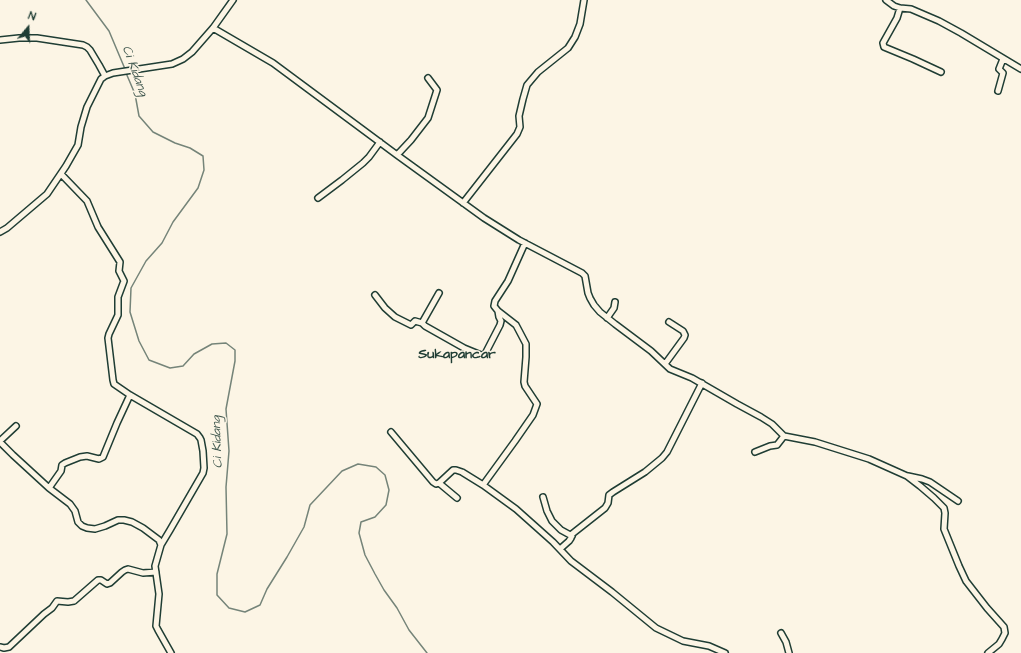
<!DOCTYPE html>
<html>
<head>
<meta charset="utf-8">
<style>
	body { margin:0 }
	#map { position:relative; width:1021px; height:653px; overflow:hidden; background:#fcf5e5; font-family:"Architects Daughter",sans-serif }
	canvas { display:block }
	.north { position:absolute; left:8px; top:8px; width:40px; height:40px; -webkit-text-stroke:3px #fcf5e5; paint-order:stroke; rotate:19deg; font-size:11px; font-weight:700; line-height:16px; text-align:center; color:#1f3d34 }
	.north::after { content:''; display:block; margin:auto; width:14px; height:18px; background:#1f3d34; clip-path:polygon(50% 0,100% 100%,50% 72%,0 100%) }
</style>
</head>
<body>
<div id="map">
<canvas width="1021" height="653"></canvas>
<div class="north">N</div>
</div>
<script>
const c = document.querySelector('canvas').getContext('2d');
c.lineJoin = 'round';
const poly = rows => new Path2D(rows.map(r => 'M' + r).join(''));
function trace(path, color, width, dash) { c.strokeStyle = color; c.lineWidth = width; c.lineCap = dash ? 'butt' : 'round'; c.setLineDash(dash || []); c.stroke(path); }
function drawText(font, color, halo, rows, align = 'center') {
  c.font = font + ' "Architects Daughter",sans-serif'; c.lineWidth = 3; c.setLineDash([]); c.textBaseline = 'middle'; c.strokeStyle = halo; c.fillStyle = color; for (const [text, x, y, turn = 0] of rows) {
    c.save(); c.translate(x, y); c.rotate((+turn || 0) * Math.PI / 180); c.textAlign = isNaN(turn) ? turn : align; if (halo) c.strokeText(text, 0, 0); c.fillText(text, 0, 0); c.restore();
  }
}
const stream = poly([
	[86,0,109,31,125,69],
	[126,73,135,94,139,116,153,132,175,143,190,148,203,156,204,170,198,188,173,222,162,243,146,261,131,288,130,312,139,341,149,360,170,368,183,366,194,354,212,344,226,343,235,350,235,361,226,409,229,451,226,487,227,534,217,574,217,595,229,608,245,612,260,605,267,589,287,557,304,527,310,505,342,471,358,464,376,467,385,475,389,490,386,505,375,517,361,522,359,533,365,555,375,574,384,590,397,608,409,630,427,653]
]);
const minor = poly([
	[886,0,894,6,900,8,911,9,939,21,961,33,1021,69],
	[900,8,897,18,883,43,884,47,913,59,941,72],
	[213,28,273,63,397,155,484,218,519,240,582,273,585,276,588,293,590,298,594,305,600,312,615,324,651,351,670,369,692,378,737,404,761,417,772,424,784,436,815,442,869,459,907,476,920,486,934,498,944,508,945,513,944,529,959,566,966,581,987,608,1004,627,1005,633,1002,639,999,644,988,653],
	[0,40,19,38,37,38,83,45,87,47,90,50,99,65,105,76],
	[998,91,1003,73,999,69,1003,59],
	[397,155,411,140,428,118,437,90,428,78],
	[61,174,87,201,98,227,120,262,119,271,124,281,118,297,118,315,109,334,108,338,113,380,114,384,130,395,197,434,200,438,201,440,203,451,204,468,203,473,170,530,161,545],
	[318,198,342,180,363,163,369,157,380,142],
	[463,203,517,134,520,127,519,116,523,99,527,85,538,72,568,48,575,37,580,24,584,0],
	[0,232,7,228,47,194,66,166,78,145,81,127,87,107,101,79,105,76,113,73,172,64,183,59,192,52,213,28,233,0],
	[439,293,422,323,425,326,464,348,481,355,483,355,485,354,500,325,501,321,499,317,498,311],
	[375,295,385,308,395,317,411,325,415,321,422,323],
	[607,318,614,308,615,302],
	[665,364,684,338,685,335,683,331,669,322],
	[391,432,433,482,436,484,439,483,453,470,456,470,462,472,483,485,516,509,553,542,571,561,612,592,656,628,683,641,709,646,725,653],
	[0,441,16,426],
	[0,442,13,455,49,488,70,504,75,511,78,522,82,526,87,528,95,529,105,526,118,520,124,520,132,522,143,528,159,540,161,545,155,566,159,594,156,626,158,630,171,653],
	[755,452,770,446,777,445,784,436],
	[908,476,922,479,930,482,958,501],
	[439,483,457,498],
	[483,485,515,441,533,415,537,404,525,386,524,382,526,357,526,344,516,325,498,311,494,306,495,301,508,281,525,243],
	[49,488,61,471,62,465,65,463,80,457,87,456,99,459,103,457,117,423,130,395],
	[543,497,547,511,552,521,561,530,572,536],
	[560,549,569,541,571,538,572,534,605,508,608,503,609,495,613,492,645,472,662,458,667,452,702,383],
	[781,633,786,642,789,653],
	[0,647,4,648,9,647,44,614,52,608,57,601,68,602,74,601,98,580,101,580,107,584,110,583,122,572,125,570,128,569,143,573,156,572]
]);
const waterNames = [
	["Ci Kidang",134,71,70],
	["Ci Kidang",218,442,-92]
];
const quarterNames = [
	["Sukapancar",457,355]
];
trace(stream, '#758479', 1.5);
trace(minor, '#1f3d34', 8);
trace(minor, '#fcf5e5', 5);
drawText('italic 13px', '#435a51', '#fcf5e5', waterNames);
drawText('bold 14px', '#1f3d34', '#fcf5e5', quarterNames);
</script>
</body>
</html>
